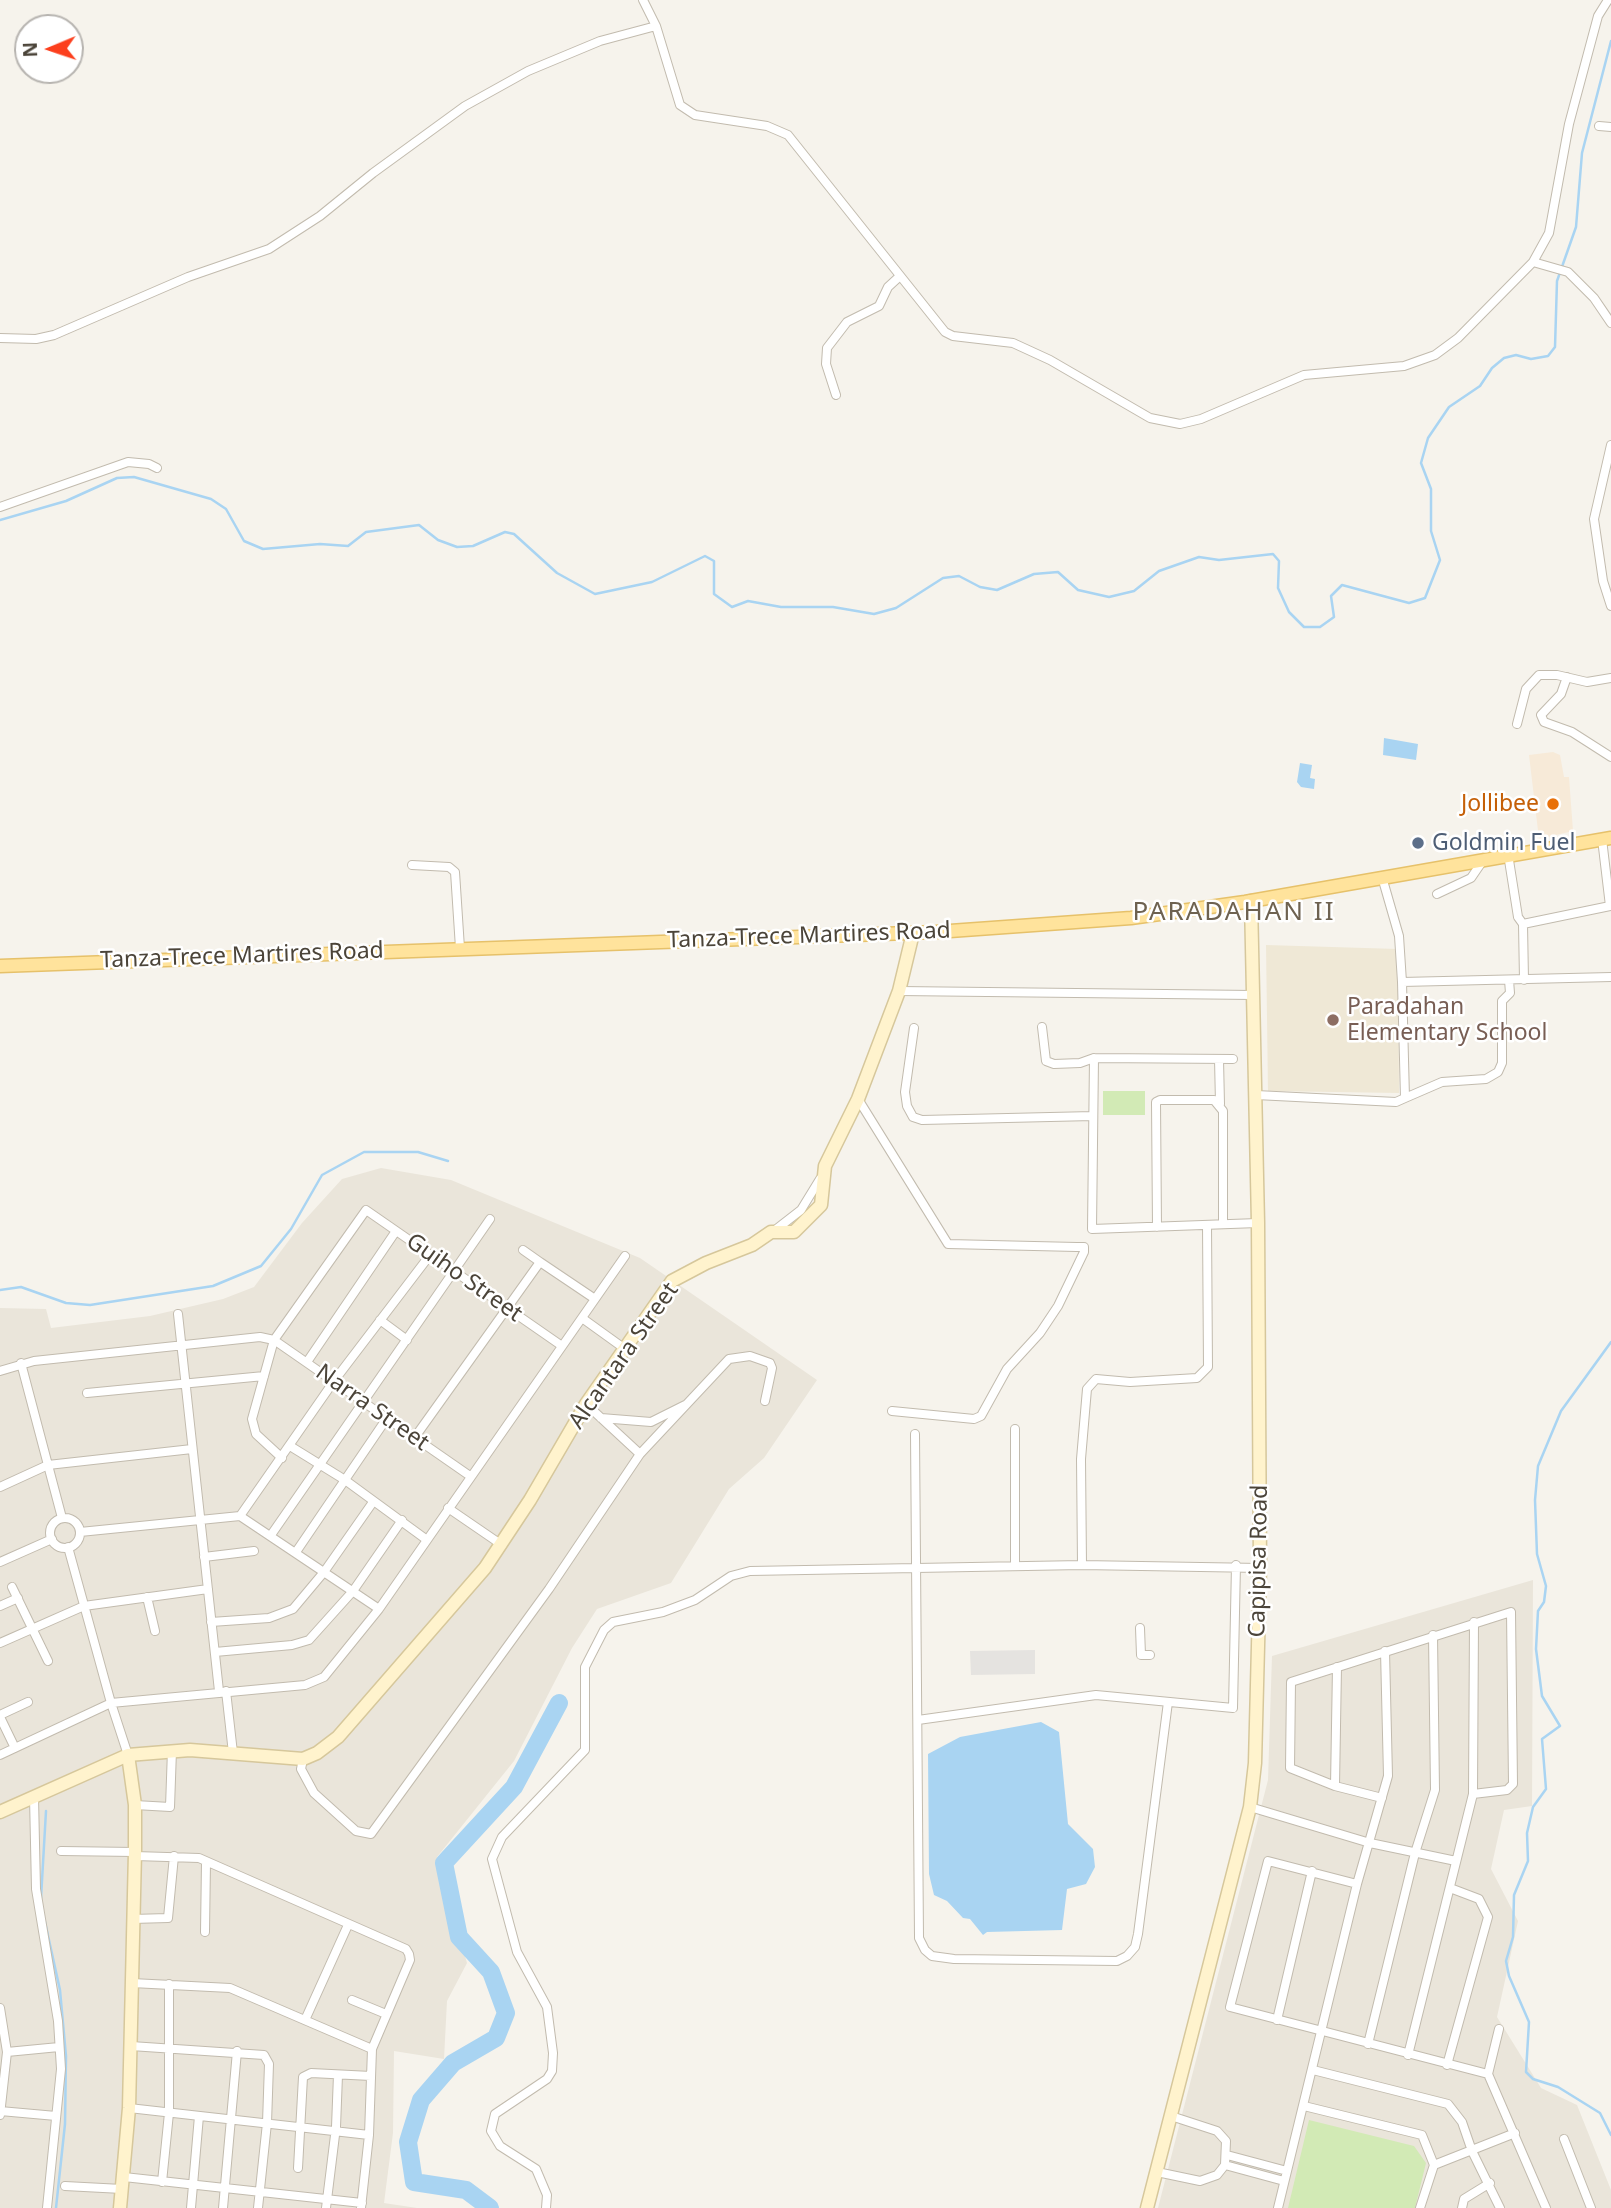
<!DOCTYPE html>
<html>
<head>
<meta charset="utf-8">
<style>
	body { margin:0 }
	#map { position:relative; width:1611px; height:2208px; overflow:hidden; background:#f6f3ec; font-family:"Noto Sans",sans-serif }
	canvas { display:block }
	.north { position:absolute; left:14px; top:14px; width:70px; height:70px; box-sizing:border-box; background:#fff; border:2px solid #b7b4b0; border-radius:50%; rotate:268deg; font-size:19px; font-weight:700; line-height:28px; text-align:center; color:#4b4439 }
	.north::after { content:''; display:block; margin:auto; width:24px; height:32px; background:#fc3f1d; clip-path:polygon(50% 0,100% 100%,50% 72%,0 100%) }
</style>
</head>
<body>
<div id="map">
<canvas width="1611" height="2208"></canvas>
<div class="north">N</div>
</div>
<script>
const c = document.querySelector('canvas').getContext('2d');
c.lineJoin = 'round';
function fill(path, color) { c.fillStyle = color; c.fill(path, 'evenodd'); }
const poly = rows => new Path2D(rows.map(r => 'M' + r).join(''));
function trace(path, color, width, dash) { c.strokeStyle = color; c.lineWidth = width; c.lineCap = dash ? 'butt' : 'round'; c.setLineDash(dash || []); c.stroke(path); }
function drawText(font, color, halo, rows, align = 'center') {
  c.font = font + ' "Noto Sans",sans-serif'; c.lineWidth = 5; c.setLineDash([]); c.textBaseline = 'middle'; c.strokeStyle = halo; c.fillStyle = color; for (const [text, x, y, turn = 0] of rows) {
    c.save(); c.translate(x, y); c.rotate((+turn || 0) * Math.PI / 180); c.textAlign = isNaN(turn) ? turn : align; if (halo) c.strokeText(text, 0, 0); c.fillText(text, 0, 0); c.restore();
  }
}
const residential = poly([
	[381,1168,451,1180,640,1258,817,1380,764,1458,729,1489,671,1583,597,1609,572,1648,514,1761,437,1857,467,1963,447,2001,444,2059,394,2051,393,2133,384,2203,417,2208,0,2208,0,1308,46,1309,51,1328,150,1316,223,1299,254,1287,302,1223,342,1179],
	[1533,1580,1532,1806,1504,1810,1491,1869,1518,1921,1497,2017,1541,2088,1577,2105,1611,2190,1611,2208,1158,2208,1268,1780,1272,1656]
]);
const commercial = poly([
	[1553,752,1560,755,1564,777,1569,777,1573,831,1539,839,1529,755]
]);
const education = poly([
	[1266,945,1398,949,1399,1093,1268,1091]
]);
const green = poly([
	[1103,1091,1145,1091,1145,1115,1103,1115],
	[1309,2120,1414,2146,1426,2163,1415,2208,1288,2208]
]);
const parking = poly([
	[1035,1650,1035,1674,971,1675,970,1651]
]);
const water = poly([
	[1384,738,1418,744,1416,760,1383,755],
	[1300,763,1312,765,1310,778,1315,779,1314,789,1301,787,1297,782],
	[1041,1722,1059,1732,1068,1824,1093,1849,1095,1867,1086,1884,1067,1889,1062,1930,987,1932,983,1935,970,1919,963,1918,947,1901,934,1895,929,1874,928,1754,960,1737]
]);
const stream = poly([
	[0,520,66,501,117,478,134,477,211,499,226,509,244,541,263,549,320,544,348,546,366,532,419,525,438,540,457,547,473,546,505,532,514,534,557,573,595,594,652,582,705,556,714,561,714,594,732,607,748,601,781,607,833,607,874,614,896,608,943,578,959,576,980,587,997,590,1034,574,1058,572,1078,590,1109,597,1134,591,1159,571,1199,557,1219,560,1273,554,1279,561,1278,588,1289,612,1304,627,1320,627,1334,617,1331,596,1342,585,1409,603,1425,598,1440,560,1431,531,1431,489,1421,463,1428,438,1449,407,1480,386,1492,368,1504,358,1516,355,1531,359,1548,356,1555,347,1557,281,1576,227,1582,153,1611,41],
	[0,1290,21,1287,66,1303,90,1305,213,1286,261,1266,291,1229,322,1175,364,1152,418,1152,448,1161],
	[1611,1342,1561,1411,1538,1466,1535,1500,1537,1554,1546,1586,1544,1602,1538,1611,1536,1649,1542,1696,1560,1726,1542,1739,1546,1789,1533,1807,1527,1833,1528,1861,1514,1895,1513,1937,1506,1961,1509,1976,1529,2022,1526,2072,1533,2079,1558,2087,1600,2113,1611,2135],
	[41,1898,46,1811],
	[45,1922,60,1990,66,2056,65,2124,56,2208]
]);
const river = poly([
	[490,2208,466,2190,414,2182,408,2142,421,2100,453,2063,496,2038,506,2013,491,1972,459,1937,444,1863,514,1787,559,1703]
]);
const street = poly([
	[643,0,656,26,680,105,695,115,767,126,788,135,945,332,953,336,1013,343,1050,360,1150,418,1180,424,1201,419,1304,375,1404,366,1435,355,1458,338,1533,262,1549,233,1569,124,1598,16,1608,0],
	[1599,126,1611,127],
	[1533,262,1568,272,1594,298,1611,323],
	[0,338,36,339,54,335,188,277,269,249,320,216,373,173,465,106,528,71,600,41,656,26],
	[836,395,826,364,827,348,847,322,879,306,888,287,900,276],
	[1611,445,1594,519,1603,581,1611,606],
	[0,507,128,462,149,464,157,468],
	[1567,677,1561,694,1541,715,1544,722,1572,732,1611,757],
	[1517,724,1526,689,1539,675,1557,675,1587,682,1611,678],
	[1508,854,1518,917,1523,924,1524,980],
	[412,865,449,867,455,872,460,948],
	[1382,877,1399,936,1402,982],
	[1437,894,1471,878,1484,859],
	[1523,924,1610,906,1602,839],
	[899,991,1253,995],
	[1042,1027,1046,1061,1054,1064,1080,1063,1094,1058,1233,1059],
	[914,1028,905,1092,907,1106,913,1117,922,1120,1093,1116],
	[1094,1058,1092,1229,1258,1223],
	[1219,1059,1220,1104],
	[1256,1095,1396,1102,1405,1098,1402,982,1611,977],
	[1405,1098,1442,1082,1486,1079,1498,1072,1502,1063,1502,1001,1510,993,1509,980],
	[858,1099,948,1244,1077,1247,1084,1247,1084,1252,1058,1306,1040,1333,1007,1369,981,1416,974,1419,892,1411],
	[1157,1227,1156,1102,1160,1100,1214,1100,1223,1111,1223,1224],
	[774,1231,801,1210,820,1179],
	[540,1262,595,1299],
	[178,1314,219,1691],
	[582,1318,625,1349],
	[380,1320,407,1340],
	[307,1362,396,1231],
	[21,1363,62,1518],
	[0,1371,34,1361,260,1337,274,1340,366,1210,562,1346],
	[87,1393,264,1376],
	[586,1404,640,1454],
	[601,1418,651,1422,685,1405],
	[915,1434,919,1938,925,1950,932,1956,954,1959,1117,1961,1127,1956,1135,1947,1138,1934,1168,1702],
	[415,1437,540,1262,523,1250],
	[290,1446,345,1480,427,1540],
	[282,1458,256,1434,252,1419,274,1340,470,1476],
	[0,1487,48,1465,192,1449],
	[448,1508,502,1545],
	[240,1516,334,1381,430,1255],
	'50 1533a15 15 0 1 1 30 0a15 15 0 1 1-30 0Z',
	[80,1532,240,1516,379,1609],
	[271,1535,490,1219],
	[68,1547,111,1703,128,1755],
	[296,1552,387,1418],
	[204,1557,254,1551],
	[0,1562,52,1539],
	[1082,1565,1081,1459,1087,1389,1096,1379,1130,1382,1197,1378,1208,1367,1207,1225],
	[1015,1566,1015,1429],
	[12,1587,48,1661],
	[147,1597,155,1631],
	[0,1606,18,1598],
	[211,1622,269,1618,293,1609,324,1572,373,1502],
	[1140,1628,1141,1655,1150,1655],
	[0,1643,84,1606,208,1589],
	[215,1652,292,1645,309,1640,353,1591,402,1520],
	[226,1691,233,1753],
	[0,1715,28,1702],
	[0,1717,15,1748],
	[918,1720,1096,1695,1233,1708,1236,1565],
	[0,1755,111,1703,305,1685,324,1677,379,1609,625,1256],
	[303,1759,301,1769,314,1793,356,1831,371,1834,549,1589,640,1454,729,1359,750,1356,770,1363,772,1368,765,1401],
	[1335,1786,1337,1667],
	[34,1797,36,1889,58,2021,61,2069,47,2208],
	[1382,1798,1335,1786,1290,1768,1291,1682,1511,1612,1513,1784,1507,1790,1473,1794],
	[135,1805,170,1807,172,1750],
	[1250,1807,1370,1843,1456,1861],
	[61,1851,135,1852],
	[135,1856,199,1858,406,1949,409,1954,410,1960,372,2049,369,2135,361,2208],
	[1357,1884,1268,1861,1230,2007,1488,2074],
	[132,1919,168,1918,174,1856],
	[205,1932,206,1862],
	[132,1983,230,1988,372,2049],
	[352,2000,386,2014],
	[0,2008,7,2052,0,2115],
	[305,2020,348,1925],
	[1277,2020,1312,1871],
	[1499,2029,1488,2074,1546,2208],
	[1368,2044,1415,1853,1435,1790,1433,1635],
	[131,2046,264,2055,269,2064,267,2123,258,2208],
	[7,2052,59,2047],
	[1408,2055,1473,1794,1474,1622],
	[1447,2065,1488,1917,1479,1899,1450,1888],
	[1313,2070,1448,2104,1462,2122,1472,2151,1500,2208],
	[1304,2106,1422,2135,1434,2165,1420,2208],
	[129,2108,369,2135],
	[0,2111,56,2116],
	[1564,2139,1591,2208],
	[1227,2155,1287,2171],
	[1225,2165,1284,2181],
	[1434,2165,1515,2133],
	[298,2168,303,2077,311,2073,371,2076],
	[1157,2172,1200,2181,1217,2175,1225,2165,1226,2141,1217,2131,1171,2116],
	[124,2177,362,2203],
	[162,2182,169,2113,169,1984],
	[65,2186,122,2189],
	[191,2208,199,2116],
	[223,2208,237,2051],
	[326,2208,336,2127,338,2075],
	[546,2208,547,2195,536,2169,500,2146,491,2131,495,2114,547,2079,552,2071,553,2053,547,2007,517,1952,492,1859,502,1837,585,1750,585,1667,604,1630,613,1622,663,1612,695,1600,731,1576,750,1571,1082,1565,1260,1568],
	[1278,2208,1357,1884,1388,1776,1385,1651],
	[1462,2208,1464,2199,1490,2183]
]);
const secondary = poly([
	[0,1812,128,1755,190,1750,303,1759,317,1753,338,1737,485,1568,530,1500,586,1404,672,1281,706,1263,752,1245,771,1232,794,1232,821,1205,825,1166,858,1099,899,991,913,933],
	[120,2208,129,2108,135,1852,135,1805,128,1755],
	[1147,2208,1250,1807,1255,1763,1260,1568,1258,1223,1251,901]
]);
const primary = poly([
	[0,966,936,932,1131,918,1245,902,1611,838]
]);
const markers = [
	[1553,804,7,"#e8710a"],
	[1418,843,7,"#5c6f8a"],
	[1333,1020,7,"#8d6e63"]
];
const foodNames = [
	["Jollibee",1539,804]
];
const serviceNames = [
	["Goldmin Fuel",1432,843]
];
const streetNames = [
	["Tanza-Trece Martires Road",809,936,-2],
	["Tanza-Trece Martires Road",242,956,-2],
	["Guiho Street",464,1278,35],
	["Alcantara Street",624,1356,-55],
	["Narra Street",372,1408,35],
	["Capipisa Road",1259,1561,-89]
];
const educationNames = [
	["Paradahan",1347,1007],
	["Elementary School",1347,1033]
];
const quarterNames = [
	["PARADAHAN II",1234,913]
];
fill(residential, '#eae5da');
fill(commercial, '#f7ead8');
fill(education, '#efe8d6');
fill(green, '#d2eab5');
fill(parking, '#e5e3e0');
fill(water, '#a9d4f2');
trace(stream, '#a9d4f2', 2.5);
trace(river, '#a9d4f2', 18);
trace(street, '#c2bbae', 10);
trace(secondary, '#d6c79b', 15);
trace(primary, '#e6c16a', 15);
trace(street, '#fff', 8);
trace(secondary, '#fff3cd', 12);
trace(primary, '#ffe39c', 12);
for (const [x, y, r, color] of markers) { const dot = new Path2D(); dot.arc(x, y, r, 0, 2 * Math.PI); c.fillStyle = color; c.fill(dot); trace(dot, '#fff', 2.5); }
drawText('23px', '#c56008', '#fff', foodNames, 'right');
drawText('23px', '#4e5e75', '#fff', serviceNames, 'left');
drawText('23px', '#4b4439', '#fff', streetNames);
drawText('23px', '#785e54', '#fff', educationNames, 'left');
c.letterSpacing = '2px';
drawText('26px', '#6e6250', '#fff', quarterNames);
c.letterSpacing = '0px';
</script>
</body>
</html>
